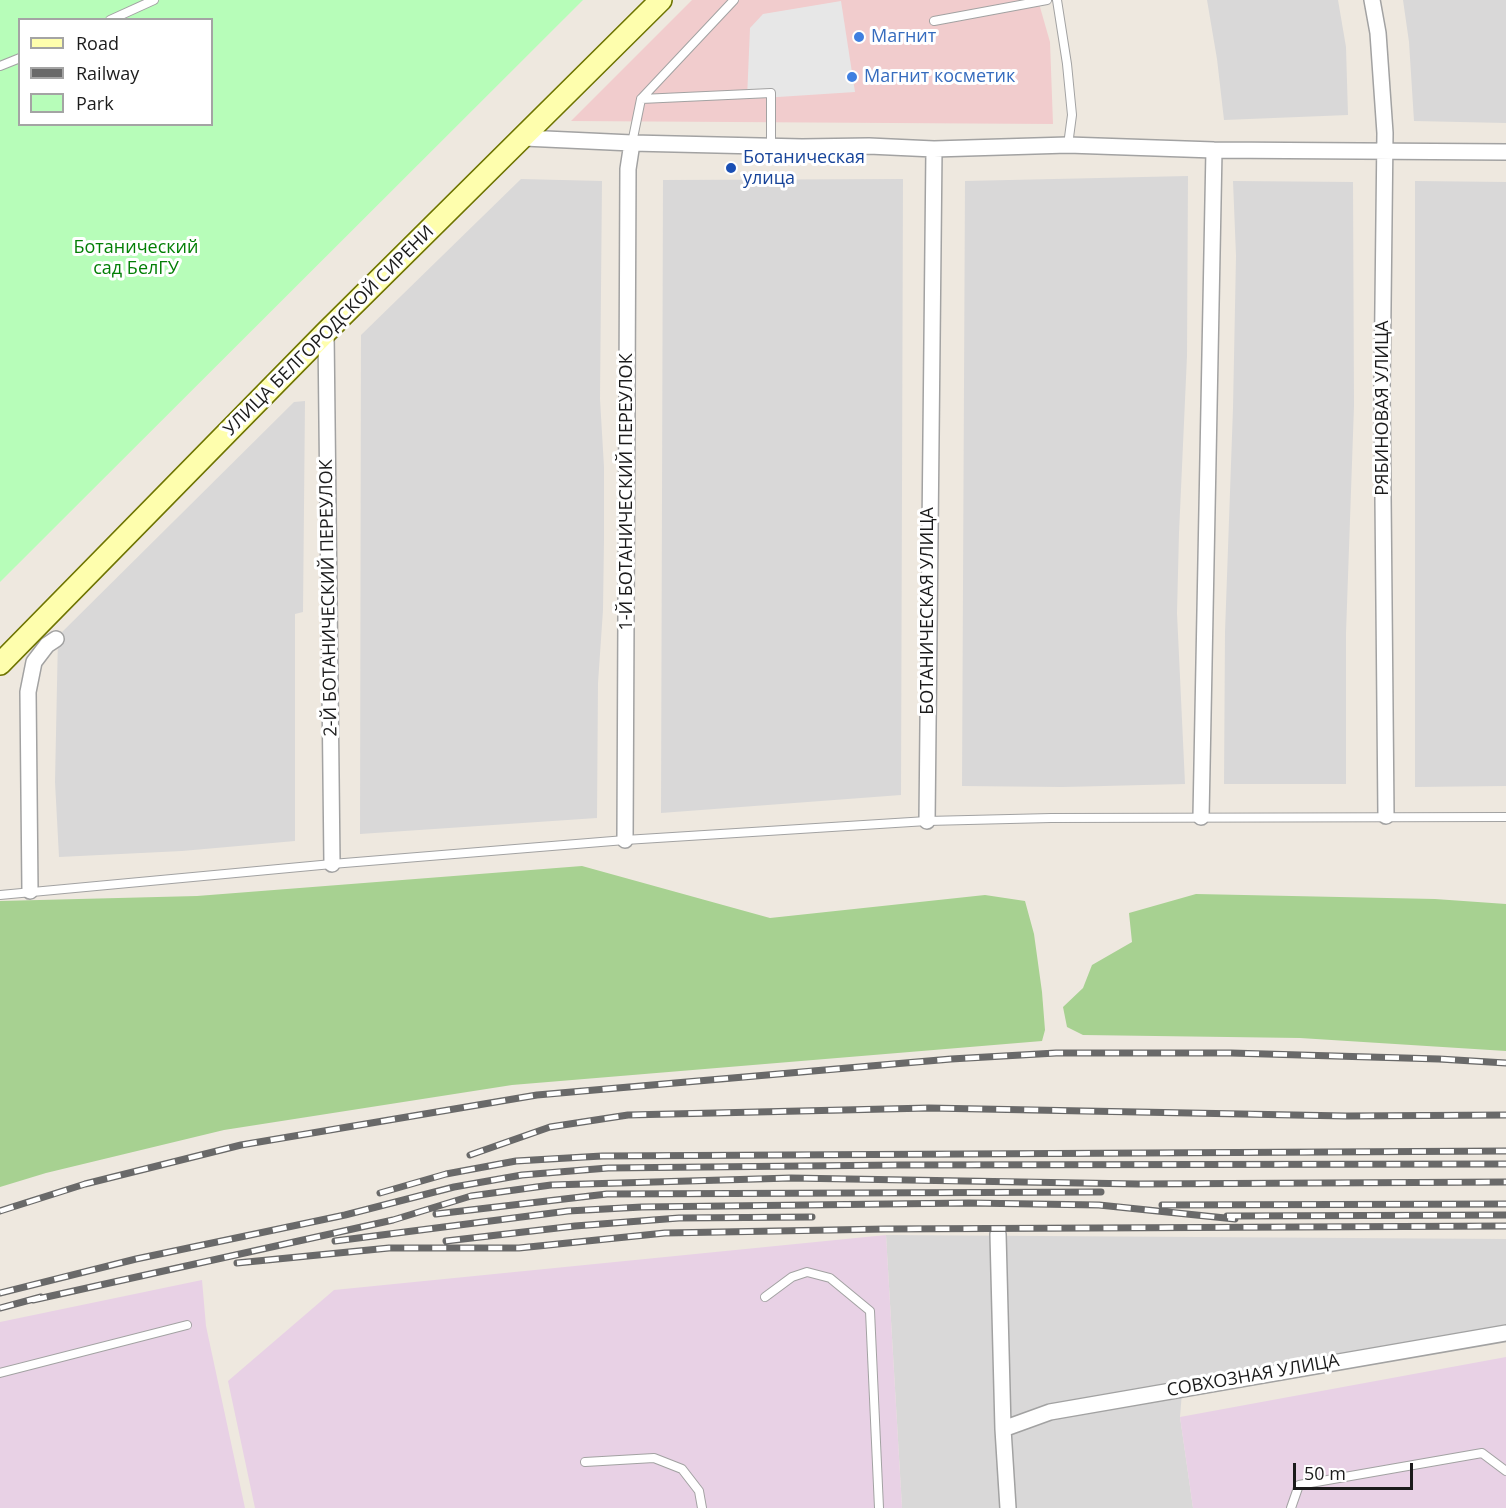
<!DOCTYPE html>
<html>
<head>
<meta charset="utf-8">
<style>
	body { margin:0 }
	#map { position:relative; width:1506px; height:1508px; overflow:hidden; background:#eee8df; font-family:"Open Sans",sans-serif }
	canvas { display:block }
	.legend { position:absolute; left:18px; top:18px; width:195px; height:108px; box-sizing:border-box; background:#fff; border:2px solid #a4a4a4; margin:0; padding:8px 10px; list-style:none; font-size:18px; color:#1b1b1b }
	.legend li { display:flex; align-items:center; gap:12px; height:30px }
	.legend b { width:30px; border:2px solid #a4a4a4 }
	.scale { position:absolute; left:1293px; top:1463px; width:120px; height:27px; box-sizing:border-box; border:3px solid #1b1b1b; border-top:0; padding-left:8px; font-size:18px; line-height:21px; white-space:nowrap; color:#1b1b1b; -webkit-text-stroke:4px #fff; paint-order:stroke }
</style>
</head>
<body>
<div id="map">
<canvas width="1506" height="1508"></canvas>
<ul class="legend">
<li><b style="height:8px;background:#fefead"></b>Road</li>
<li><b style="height:8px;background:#696969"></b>Railway</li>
<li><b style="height:16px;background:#b7fdb9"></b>Park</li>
</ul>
<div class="scale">50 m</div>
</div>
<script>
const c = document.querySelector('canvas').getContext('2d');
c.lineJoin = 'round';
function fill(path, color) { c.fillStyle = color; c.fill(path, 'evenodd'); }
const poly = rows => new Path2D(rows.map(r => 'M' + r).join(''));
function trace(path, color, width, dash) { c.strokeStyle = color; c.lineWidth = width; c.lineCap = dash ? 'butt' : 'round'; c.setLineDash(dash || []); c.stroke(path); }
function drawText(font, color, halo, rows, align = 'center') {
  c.font = font + ' "Open Sans",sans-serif'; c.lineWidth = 6; c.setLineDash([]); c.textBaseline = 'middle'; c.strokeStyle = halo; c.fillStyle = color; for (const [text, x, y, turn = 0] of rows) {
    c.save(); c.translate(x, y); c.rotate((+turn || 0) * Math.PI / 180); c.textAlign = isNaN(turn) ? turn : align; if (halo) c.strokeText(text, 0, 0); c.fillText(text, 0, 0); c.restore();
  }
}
const residential = poly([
	[1207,0,1338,0,1346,47,1348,115,1224,120,1217,59],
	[1403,0,1506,0,1506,123,1414,121,1409,42],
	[1188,176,1187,356,1179,533,1177,613,1185,784,1063,787,962,786,965,181],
	[521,179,602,181,600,399,604,467,604,539,603,610,598,683,597,818,360,834,361,335],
	[903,179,901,795,661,813,663,180],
	[1233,181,1353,182,1354,406,1346,633,1346,784,1224,784,1225,632,1233,408,1236,256],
	[1415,181,1506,182,1506,786,1415,787],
	[305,401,303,612,295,614,295,841,182,851,59,857,55,782,58,636,294,402],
	[886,1235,1506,1239,1506,1331,1182,1392,1180,1417,1193,1508,902,1508]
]);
const commercial = poly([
	[692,0,1038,0,1050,42,1053,124,571,121]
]);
const industrial = poly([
	[886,1235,902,1508,255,1508,228,1381,334,1290],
	[202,1280,206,1326,245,1508,0,1508,0,1322],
	[1506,1357,1506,1508,1193,1508,1180,1417]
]);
const forest = poly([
	[582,866,770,918,985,895,1025,901,1034,934,1042,992,1045,1030,1042,1041,512,1085,224,1130,46,1173,0,1187,0,901,197,896],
	[1196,894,1435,899,1506,904,1506,1051,1300,1038,1083,1035,1067,1027,1063,1007,1083,988,1092,965,1132,942,1129,913]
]);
const park = poly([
	[0,0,583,0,0,582],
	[20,20,212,20,212,124,20,124]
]);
const parking = poly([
	[841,1,855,92,747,99,750,28,763,14]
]);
const service = poly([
	[1057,0,1067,64,1072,115,1068,145],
	[110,20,154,0],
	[934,21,1047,0],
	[0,66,20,58],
	[641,99,771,93,771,147],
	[632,143,641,99,734,0],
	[0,895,332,864,625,840,927,821,1051,818,1506,817],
	[765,1297,792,1277,807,1272,830,1278,870,1311,879,1508],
	[0,1373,187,1325],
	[585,1462,654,1458,682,1469,699,1491,702,1508],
	[1291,1508,1299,1485,1482,1453,1506,1471]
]);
const minor = poly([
	[1372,0,1378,33,1385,133,1382,390,1386,816],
	[524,138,632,143,802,147,869,146,934,149,1068,145,1214,150,1506,152],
	[326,332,332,864],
	[1201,817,1214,150],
	[927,821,934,149],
	[625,840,628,169,632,143],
	[30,891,28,692,34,662,47,645,56,639],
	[998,1234,1003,1429,1008,1508],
	[1003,1429,1050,1412,1506,1333]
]);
const secondary = poly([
	[0,664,326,332,661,0]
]);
const rail = poly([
	[470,1155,550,1127,628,1115,929,1108,1346,1116,1506,1115],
	[380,1193,446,1174,516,1161,602,1156,1506,1151],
	[1162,1205,1506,1204],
	[0,1211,85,1184,241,1145,537,1095,951,1059,1056,1053,1231,1053,1439,1059,1506,1063],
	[436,1214,607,1194,1101,1192],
	[1227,1216,1506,1215],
	[335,1241,568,1211,642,1207,969,1203,1099,1205,1235,1219],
	[446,1241,575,1226,679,1218,812,1217],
	[237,1263,389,1248,519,1248,665,1233,886,1229,1506,1226],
	[0,1293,136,1259,345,1215,454,1187,522,1175,608,1168,898,1165,1506,1164],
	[33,1300,393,1220,471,1196,551,1185,791,1178,1138,1184,1506,1182],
	[0,1308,41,1297]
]);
const markers = [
	[859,37,6,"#3f7fe0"],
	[852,77,6,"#3f7fe0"],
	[731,168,6,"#1a4fb4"]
];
const shopNames = [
	["Магнит",871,37],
	["Магнит косметик",864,77]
];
const transitNames = [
	["Ботаническая",743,158],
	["улица",743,179]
];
const parkNames = [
	["Ботанический",136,248],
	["сад БелГУ",136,269]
];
const streetNames = [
	["УЛИЦА БЕЛГОРОДСКОЙ СИРЕНИ",329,331,-45],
	["РЯБИНОВАЯ УЛИЦА",1383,408,-90],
	["1-Й БОТАНИЧЕСКИЙ ПЕРЕУЛОК",627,492,-90],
	["2-Й БОТАНИЧЕСКИЙ ПЕРЕУЛОК",329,598,-91],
	["БОТАНИЧЕСКАЯ УЛИЦА",928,611,-90],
	["СОВХОЗНАЯ УЛИЦА",1253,1376,-10]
];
fill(residential, '#d9d8d8');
fill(commercial, '#f1cccd');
fill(industrial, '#e8d1e5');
fill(forest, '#a7d191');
fill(park, '#b7fdb9');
fill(parking, '#e7e7e7');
trace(service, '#a2a2a2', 10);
trace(minor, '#a2a2a2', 18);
trace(secondary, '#6e7400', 24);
trace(service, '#fff', 8);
trace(minor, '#fff', 15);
trace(secondary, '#fefead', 21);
trace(rail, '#696969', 7);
trace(rail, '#fff', 4.5, [14]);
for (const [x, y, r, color] of markers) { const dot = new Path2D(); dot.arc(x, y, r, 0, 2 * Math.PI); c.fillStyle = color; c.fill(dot); trace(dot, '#fff', 2); }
drawText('18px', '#366cbe', '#fff', shopNames, 'left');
drawText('18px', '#164399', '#fff', transitNames, 'left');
drawText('18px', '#037f06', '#fff', parkNames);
drawText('18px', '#1b1b1b', '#fff', streetNames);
</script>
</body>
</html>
